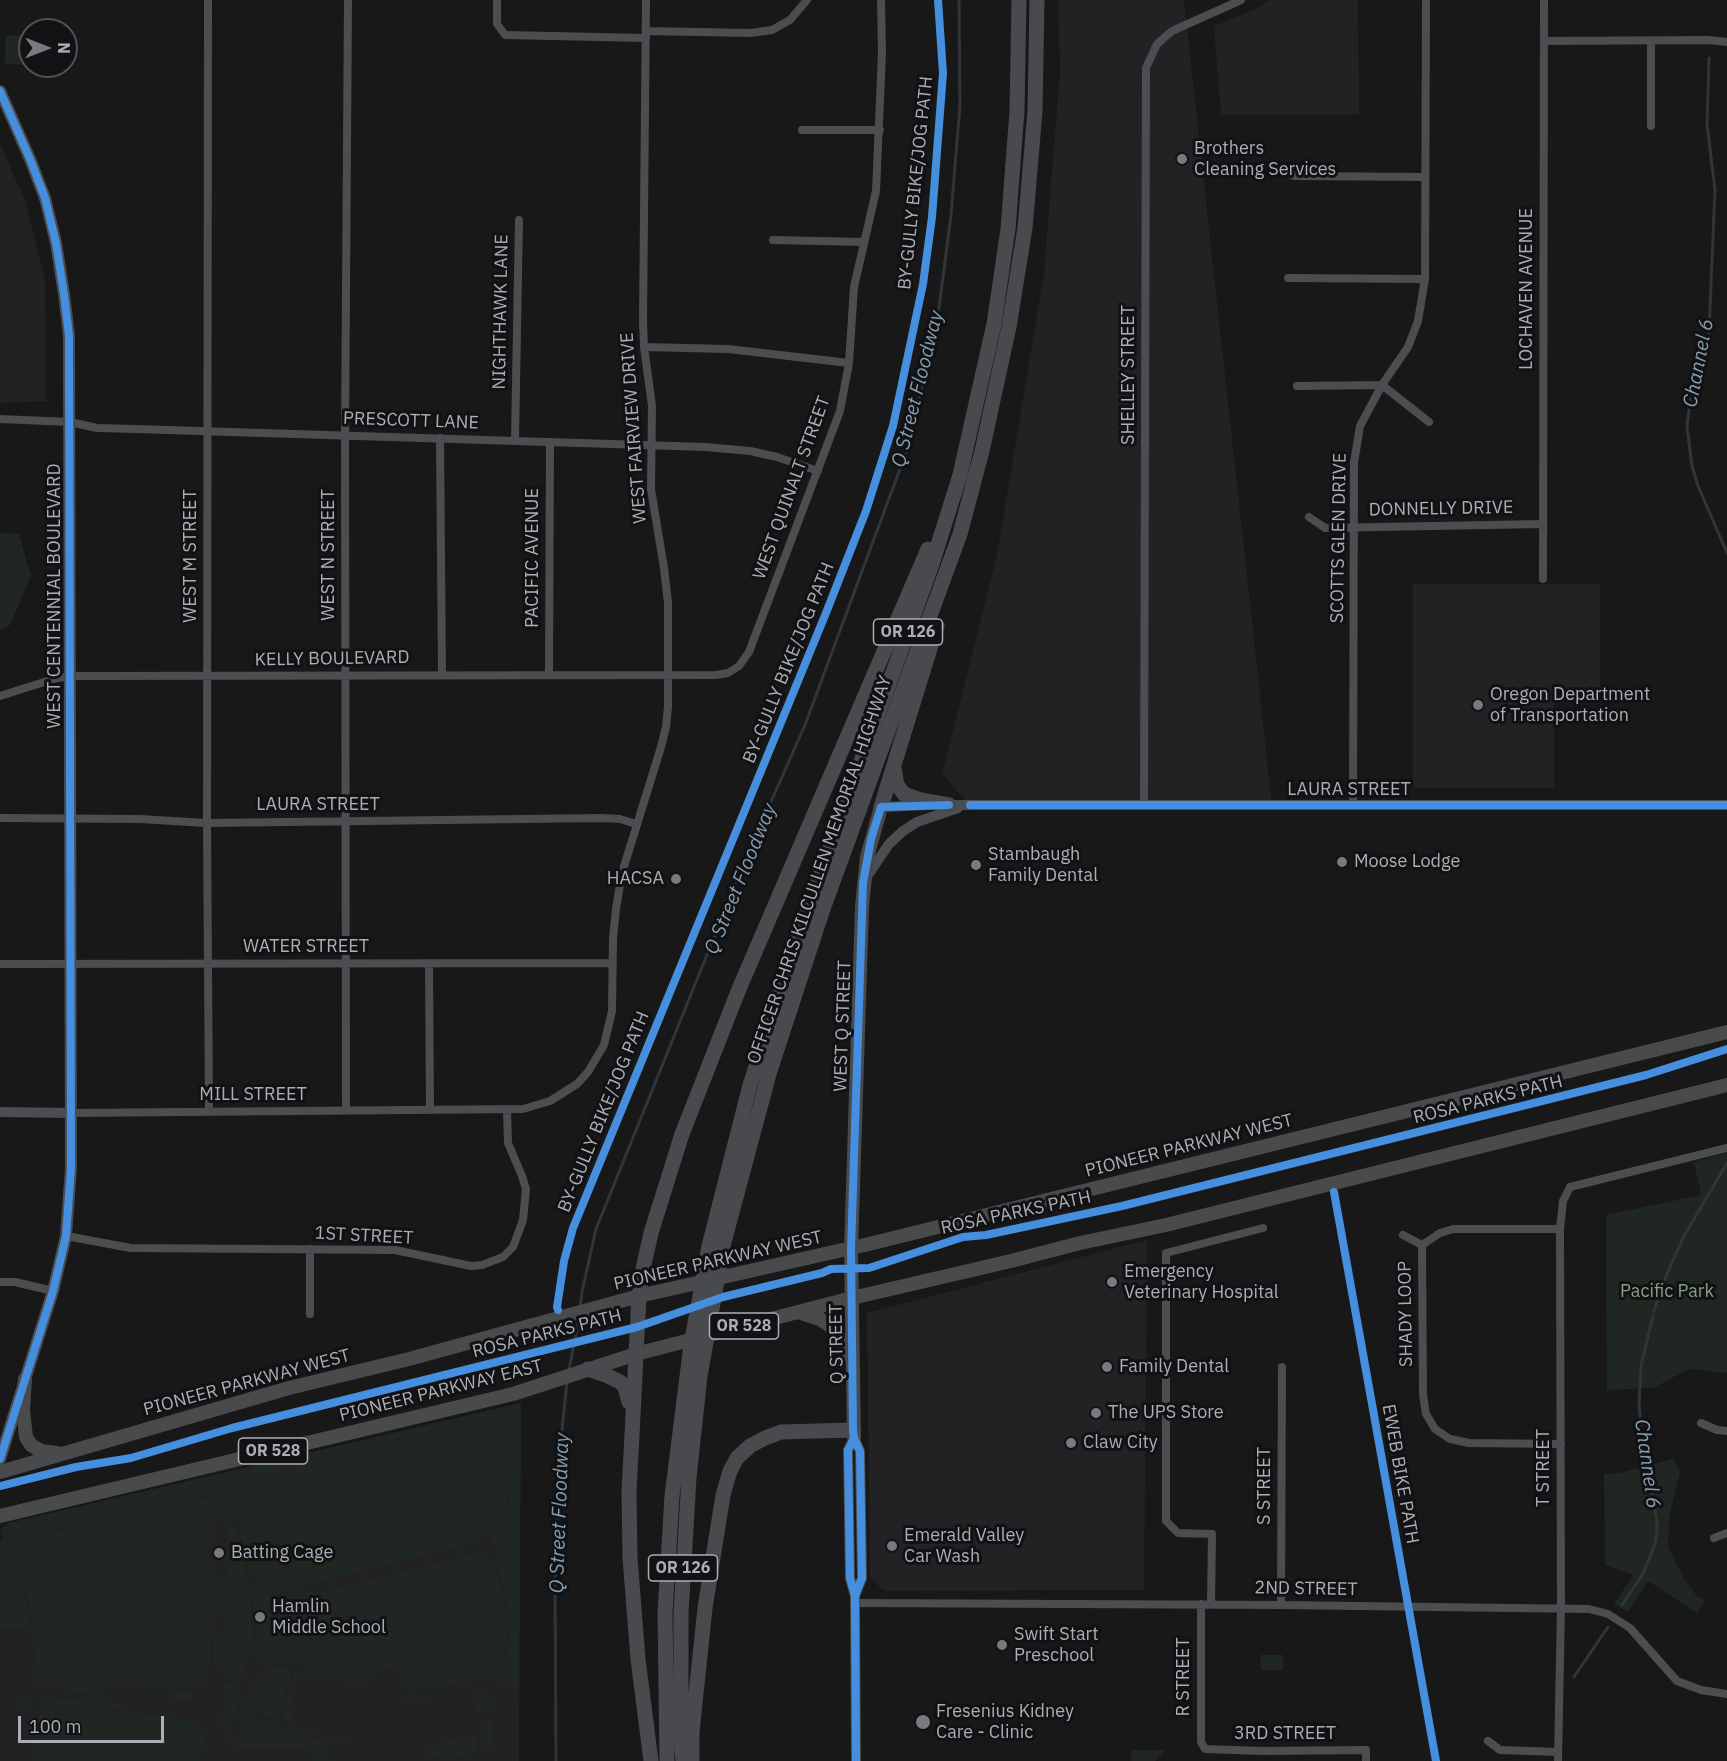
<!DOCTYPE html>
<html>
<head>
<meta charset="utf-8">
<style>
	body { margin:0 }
	#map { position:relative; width:1727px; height:1761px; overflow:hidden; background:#181818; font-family:"IBM Plex Sans",sans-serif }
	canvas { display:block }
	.north { position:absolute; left:18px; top:18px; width:60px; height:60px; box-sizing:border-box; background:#121214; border:2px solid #4f5155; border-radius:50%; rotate:90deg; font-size:16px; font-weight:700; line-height:24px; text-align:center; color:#aaafb7 }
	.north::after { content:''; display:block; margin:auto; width:21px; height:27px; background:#777a7f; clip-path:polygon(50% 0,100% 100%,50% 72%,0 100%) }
	.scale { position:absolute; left:18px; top:1716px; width:146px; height:27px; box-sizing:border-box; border:3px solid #aaafb7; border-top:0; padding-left:8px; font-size:18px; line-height:21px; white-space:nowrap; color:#aaafb7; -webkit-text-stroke:4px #121214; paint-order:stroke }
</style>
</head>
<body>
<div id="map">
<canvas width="1727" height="1761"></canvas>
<div class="north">N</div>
<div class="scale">100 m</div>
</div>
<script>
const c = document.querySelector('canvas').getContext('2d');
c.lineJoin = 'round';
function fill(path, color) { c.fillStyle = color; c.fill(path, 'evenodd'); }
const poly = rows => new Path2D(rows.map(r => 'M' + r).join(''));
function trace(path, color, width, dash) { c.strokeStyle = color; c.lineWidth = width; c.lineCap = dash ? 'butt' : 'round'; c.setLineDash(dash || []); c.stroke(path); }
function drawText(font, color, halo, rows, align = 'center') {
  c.font = font + ' "IBM Plex Sans",sans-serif'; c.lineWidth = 6; c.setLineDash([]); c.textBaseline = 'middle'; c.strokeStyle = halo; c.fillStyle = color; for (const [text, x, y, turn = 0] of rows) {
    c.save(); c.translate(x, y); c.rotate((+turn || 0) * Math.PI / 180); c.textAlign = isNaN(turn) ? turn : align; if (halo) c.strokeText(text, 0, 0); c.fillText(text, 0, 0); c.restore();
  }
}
const built = poly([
	[1058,0,1184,0,1272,805,970,805,942,774,997,555,1044,273,1060,71],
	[1270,0,1358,0,1359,115,1221,115,1214,26,1258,8],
	[0,144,25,200,45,281,46,401,0,403],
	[1413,584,1600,584,1600,697,1554,698,1554,788,1413,788],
	[1147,1240,1144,1590,884,1591,870,1577,867,1313],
	[521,1403,519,1761,0,1761,0,1540,3,1538,0,1530,9,1523]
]);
const green = poly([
	[6,35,30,36,30,65,5,64],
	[0,533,19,534,31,576,10,625,0,630],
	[1727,1153,1727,1373,1689,1369,1653,1388,1607,1390,1606,1215,1701,1195,1694,1162],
	[521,1403,519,1694,514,1694,513,1682,495,1682,507,1656,511,1627,510,1613,491,1534,499,1525,506,1513,510,1496,510,1481,506,1466,498,1453,479,1436,463,1430,479,1438,493,1449,507,1475,508,1492,506,1507,498,1523,487,1535,472,1544,300,1587,298,1581,285,1575,269,1563,258,1546,254,1534,253,1515,259,1495,272,1479,280,1472,298,1465,461,1425,461,1423,287,1467,276,1473,262,1487,253,1506,251,1523,239,1523,233,1512,223,1502,214,1498,201,1496,6,1540,3,1538,0,1530,9,1523],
	[1673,1459,1680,1472,1670,1512,1668,1547,1683,1577,1696,1595,1705,1601,1697,1613,1648,1581,1628,1612,1614,1604,1633,1575,1605,1565,1604,1474,1620,1473],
	[196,1499,207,1500,219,1504,230,1513,235,1523,228,1523,227,1521,210,1521,210,1578,227,1578,228,1528,236,1528,251,1609,252,1642,243,1677,223,1677,223,1613,211,1613,209,1676,198,1688,107,1685,106,1695,64,1691,64,1683,53,1682,52,1687,38,1687,33,1674,35,1659,30,1604,21,1574,8,1543],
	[240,1528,251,1529,257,1550,264,1561,283,1577,298,1583,299,1589,276,1592,266,1589,255,1581,247,1567],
	[0,1541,13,1562,23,1588,29,1625,26,1628,0,1628],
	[478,1553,488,1556,494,1563,507,1620,507,1636,504,1654,490,1683,479,1680,408,1692,407,1686,403,1687,399,1674,388,1668,383,1668,374,1672,367,1683,363,1683,361,1688,290,1662,277,1661,261,1667,253,1649,256,1642,256,1628,270,1610,286,1598,317,1590,324,1591],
	[251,1584,267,1593,276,1595,277,1600,258,1619,255,1618],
	[214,1636,220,1636,220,1665,214,1665],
	[1260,1655,1283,1655,1283,1670,1261,1670],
	[276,1667,293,1669,279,1707,263,1672],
	[296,1670,323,1680,322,1684,300,1675,291,1700,294,1701,292,1706,295,1707,290,1722,345,1742,348,1737,353,1739,352,1743,344,1745,286,1723,281,1711],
	[261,1674,281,1721,244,1708,249,1689],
	[223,1683,241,1685,227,1747,224,1746,229,1726,220,1724,223,1707],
	[471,1687,482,1687,488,1691,491,1699,491,1710,476,1714],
	[172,1692,194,1692,194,1700,172,1700],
	[433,1694,434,1698,429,1699,429,1701,403,1706,402,1700],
	[22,1698,34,1698,29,1713,22,1712],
	[40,1698,127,1703,127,1710,111,1708,110,1711,193,1720,205,1735,200,1761,33,1761,33,1742,40,1739],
	[243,1713,308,1737,303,1748,236,1749],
	[491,1719,491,1750,483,1752,477,1722],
	[476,1736,478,1753,448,1758,421,1755,420,1749,426,1748,425,1745],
	[313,1738,329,1744,330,1761,311,1761,309,1749],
	[1131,1750,1165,1750,1155,1761,1131,1761]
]);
const stream = poly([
	[1709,58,1707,124,1715,190,1709,332,1692,383,1687,427,1692,466,1698,486,1727,553],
	[580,1308,582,1292,596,1229,747,856,805,725,907,450,937,323,951,215,960,105,959,0],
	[1654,1311,1663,1283,1684,1236,1727,1163],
	[569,1370,579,1318],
	[1622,1605,1643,1574,1655,1544,1657,1532,1657,1521,1644,1452,1639,1404,1641,1365,1653,1316],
	[1574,1677,1608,1627],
	[556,1761,555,1578,560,1449,567,1382]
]);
const minor = poly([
	[208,0,207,823,209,1111],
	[497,0,497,24,505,35,646,38],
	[646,31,751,33,772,30,790,20,807,0],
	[1544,41,1708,40,1727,42],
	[1651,41,1651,126],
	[802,130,880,130],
	[1277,169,1295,176,1425,177],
	[773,240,864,242],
	[1288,278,1425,279],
	[644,347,728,349,849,363],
	[1297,386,1382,385,1429,422],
	[0,419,70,422,97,428,136,429,706,447,750,451,777,457,818,471],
	[440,438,442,675],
	[515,440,519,220],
	[1309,517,1325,528,1542,524],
	[1543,579,1544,0],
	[549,675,550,442],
	[0,696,57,678,70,676,716,675,728,673,739,666,749,652,840,411,849,363,854,287,876,191,882,53,881,0],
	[1144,805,1146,68,1157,44,1172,31,1241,0],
	[1353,805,1354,463,1360,426,1382,385,1408,347,1418,321,1425,279,1426,0],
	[0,818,140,819,207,823,601,818,620,819,636,824],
	[429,963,430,1110],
	[0,964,612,963],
	[346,1111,345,436,348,0],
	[71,1113,523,1109,550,1101,577,1084,588,1072,604,1045,612,1011,613,939,616,909,622,873,661,747,666,727,668,707,668,603,664,568,651,489,652,406,644,347,643,322,646,0],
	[1560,1229,1453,1229,1440,1233,1422,1245,1423,1395,1426,1414,1435,1429,1450,1439,1469,1443,1561,1444],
	[1403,1235,1422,1245],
	[66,1236,131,1248,395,1250,471,1266,482,1265,503,1257,513,1247,523,1220,526,1189,522,1176,508,1143,507,1111],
	[310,1249,310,1314],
	[0,1282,15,1282,53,1291],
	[1701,1423,1717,1430,1727,1431],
	[1714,1538,1727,1533],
	[855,1603,1281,1605,1589,1609,1608,1614,1630,1628,1677,1681,1701,1690,1727,1694],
	[1201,1604,1201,1742,1205,1749,1263,1751,1366,1750,1366,1761],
	[1211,1604,1212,1534,1178,1533,1166,1521,1166,1253,1263,1228],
	[1281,1605,1282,1367],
	[1488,1741,1500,1750,1558,1752],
	[1558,1761,1561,1607,1560,1229,1563,1201,1570,1187,1727,1148]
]);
const tertiary = poly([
	[944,805,1727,805],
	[881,807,929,805],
	[866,878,889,844,903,831,917,822,958,808],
	[0,1112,71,1113],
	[854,1438,848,1450,850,1578,855,1596,856,1761],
	[854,1438,860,1451,862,1578,855,1596]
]);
const secondary = poly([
	[0,91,30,159,45,198,56,243,64,294,69,336,71,1168,66,1236,53,1291,0,1459]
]);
const primary = poly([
	[798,1312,820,1319,829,1325,838,1334,852,1361],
	[25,1379,23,1410,26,1437,31,1445,41,1451,57,1453],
	[854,1438,851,1249,862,907,867,857,881,807],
	[0,1472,289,1388,409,1359,639,1296,869,1244,1727,1032],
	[0,1516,513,1394,636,1354,852,1298,1011,1261,1080,1243,1166,1225,1727,1085]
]);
const motorway = poly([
	[894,768,897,785,904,794,921,800,949,805],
	[881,807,937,626],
	[588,1369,608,1376,620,1382,625,1387,629,1402],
	[651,1761,638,1659,630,1558,629,1491,632,1435,639,1296,643,1269,651,1233,682,1134,739,989,928,549],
	[667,1761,665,1613,672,1496,691,1345,709,1246,750,1085,803,923,932,564,960,475,994,324,1008,229,1017,111,1019,0],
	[683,1761,681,1734,681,1613,689,1478,700,1376,724,1242,769,1074,823,909,960,534,982,451,1009,327,1025,228,1035,111,1037,0],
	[692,1761,692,1732,705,1608,723,1495,730,1471,737,1458,750,1446,765,1438,781,1432,853,1430]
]);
const cycleway = poly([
	[0,91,30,159,45,198,56,243,64,294,69,336,71,1168,66,1236,53,1291,0,1459],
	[970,805,1727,805],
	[1334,1192,1436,1761],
	[558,1310,557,1307,564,1261,573,1228,826,613,866,511,893,426,923,284,932,217,943,73,938,0],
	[854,1438,848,1450,850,1578,855,1596,856,1761],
	[0,1486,76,1467,131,1458,232,1428,637,1327,723,1297,822,1273,831,1269,869,1268,963,1237,986,1235,1122,1206,1646,1075,1727,1049],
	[855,1596,862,1578,860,1451,854,1438,853,1430,851,1249,863,883,871,839,881,807,949,805]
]);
const markers = [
	[1182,159,6,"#777a7f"],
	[1478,705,6,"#777a7f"],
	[1342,862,6,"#777a7f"],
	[976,865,6,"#777a7f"],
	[676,879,6,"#777a7f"],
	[1112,1282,6,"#777a7f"],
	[1107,1367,6,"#777a7f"],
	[1096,1413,6,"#777a7f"],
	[1071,1443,6,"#777a7f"],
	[892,1546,6,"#777a7f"],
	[219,1553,6,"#777a7f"],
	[260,1617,6,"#777a7f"],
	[1002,1645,6,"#777a7f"],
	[923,1722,8,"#777a7f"]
];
const shields = [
	[908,632,69],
	[744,1326,69],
	[273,1451,69],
	[683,1568,69]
];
const shieldNames = [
	["OR 126",908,632],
	["OR 528",744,1326],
	["OR 528",273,1451],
	["OR 126",683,1568]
];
const poiNames = [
	["Brothers",1194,149],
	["Cleaning Services",1194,170],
	["Oregon Department",1490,695],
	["of Transportation",1490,716],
	["Stambaugh",988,855],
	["Family Dental",988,876],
	["Moose Lodge",1354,862],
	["HACSA",664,879,"right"],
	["Emergency",1124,1272],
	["Veterinary Hospital",1124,1293],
	["Family Dental",1119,1367],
	["The UPS Store",1108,1413],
	["Claw City",1083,1443],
	["Emerald Valley",904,1536],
	["Car Wash",904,1557],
	["Batting Cage",231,1553],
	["Hamlin",272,1607],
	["Middle School",272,1628],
	["Swift Start",1014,1635],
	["Preschool",1014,1656],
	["Fresenius Kidney",936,1712],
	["Care - Clinic",936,1733]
];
const streetNames = [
	["BY-GULLY BIKE/JOG PATH",916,183,-84],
	["LOCHAVEN AVENUE",1527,289,-90],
	["NIGHTHAWK LANE",501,312,-89],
	["SHELLEY STREET",1129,375,-90],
	["PRESCOTT LANE",411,421,2],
	["WEST FAIRVIEW DRIVE",634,428,-94],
	["WEST QUINALT STREET",792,488,-70],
	["DONNELLY DRIVE",1441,509,-1],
	["SCOTTS GLEN DRIVE",1339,538,-89],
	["WEST N STREET",329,555,-90],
	["WEST M STREET",191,556,-90],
	["PACIFIC AVENUE",533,558,-90],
	["WEST CENTENNIAL BOULEVARD",55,596,-90],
	["KELLY BOULEVARD",332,659,-1],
	["BY-GULLY BIKE/JOG PATH",789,663,-68],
	["LAURA STREET",1349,790],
	["LAURA STREET",318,805],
	["OFFICER CHRIS KILCULLEN MEMORIAL HIGHWAY",820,870,-71],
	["WATER STREET",306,947],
	["WEST Q STREET",843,1026,-88],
	["MILL STREET",253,1095],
	["ROSA PARKS PATH",1488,1100,-14],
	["BY-GULLY BIKE/JOG PATH",604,1112,-68],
	["PIONEER PARKWAY WEST",1189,1146,-14],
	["ROSA PARKS PATH",1016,1213,-12],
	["1ST STREET",364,1236,3],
	["PIONEER PARKWAY WEST",718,1261,-13],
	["SHADY LOOP",1406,1314,-91],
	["ROSA PARKS PATH",547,1334,-14],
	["Q STREET",837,1344,-91],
	["PIONEER PARKWAY WEST",247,1383,-15],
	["PIONEER PARKWAY EAST",441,1391,-14],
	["T STREET",1544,1468,-90],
	["EWEB BIKE PATH",1400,1474,80],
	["S STREET",1265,1486,-90],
	["2ND STREET",1306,1589,1],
	["R STREET",1184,1677,-90],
	["3RD STREET",1285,1734]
];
const parkNames = [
	["Pacific Park",1667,1292]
];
const waterNames = [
	["Channel 6",1699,363,-79],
	["Q Street Floodway",918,389,-76],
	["Q Street Floodway",741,879,-68],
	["Channel 6",1647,1464,82],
	["Q Street Floodway",560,1513,-88]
];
fill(built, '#222224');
fill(green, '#202621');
trace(stream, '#2e363b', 3);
trace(minor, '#4c4d50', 8);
trace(tertiary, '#4c4d50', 10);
trace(secondary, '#4b4c4e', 12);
trace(primary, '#494a4c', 14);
trace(motorway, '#494a4d', 15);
trace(cycleway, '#468fdf', 8);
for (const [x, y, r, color] of markers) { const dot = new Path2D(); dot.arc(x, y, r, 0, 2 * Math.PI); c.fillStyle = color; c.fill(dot); trace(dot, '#121214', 2); }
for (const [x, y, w] of shields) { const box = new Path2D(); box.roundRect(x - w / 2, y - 13, w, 26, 4.5); c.fillStyle = '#121214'; c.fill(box); trace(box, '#aaafb7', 1.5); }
drawText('bold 16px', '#aaafb7', null, shieldNames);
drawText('18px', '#aaafb7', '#121214', poiNames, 'left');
drawText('18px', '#aaafb7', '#121214', streetNames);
drawText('18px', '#83a183', '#121214', parkNames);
drawText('italic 20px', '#849faf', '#121214', waterNames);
</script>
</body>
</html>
